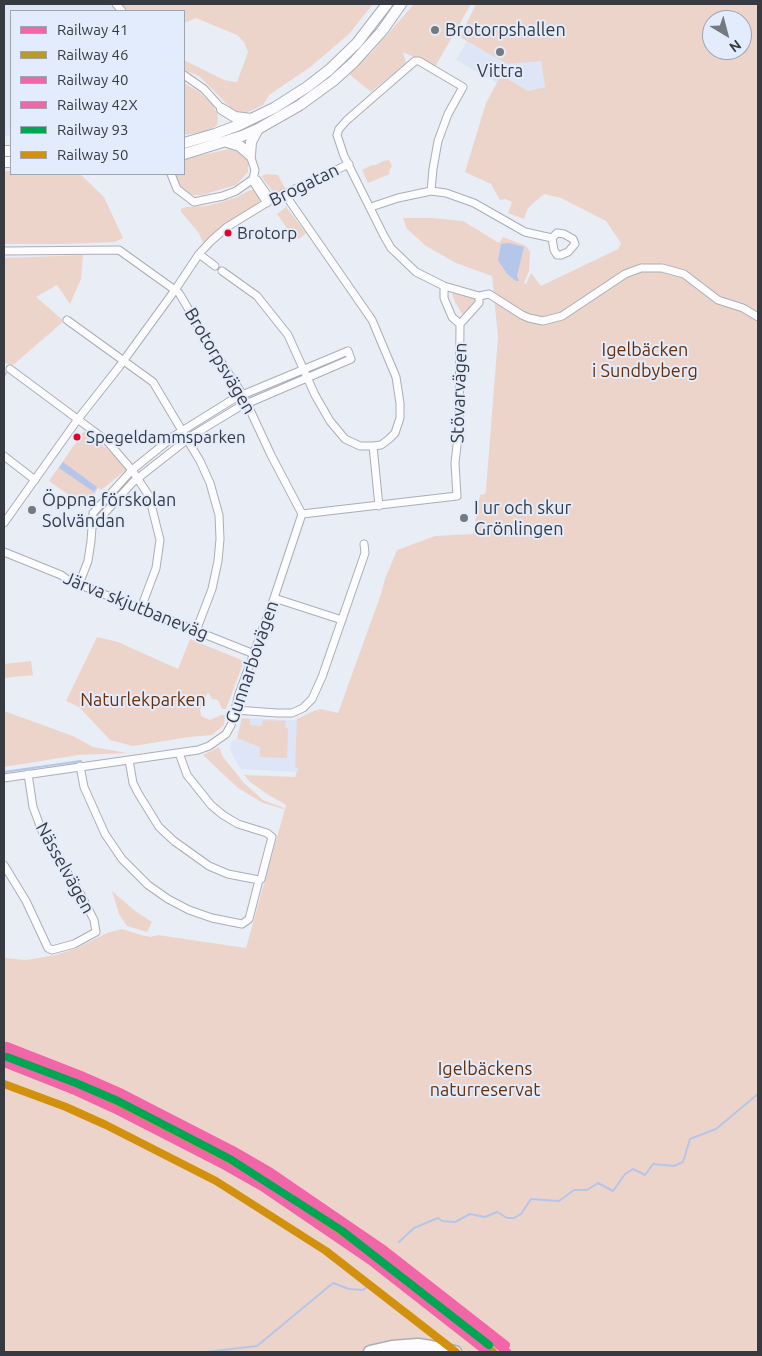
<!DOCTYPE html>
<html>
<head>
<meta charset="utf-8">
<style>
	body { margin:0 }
	#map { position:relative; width:762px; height:1356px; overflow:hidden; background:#e9edf6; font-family:Ubuntu,sans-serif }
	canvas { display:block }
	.frame { position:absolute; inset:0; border:5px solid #373b41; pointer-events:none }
	.legend { position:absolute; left:10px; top:10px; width:175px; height:165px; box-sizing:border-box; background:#e3ecfc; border:1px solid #9ea5b1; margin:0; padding:6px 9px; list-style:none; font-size:15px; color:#373b41 }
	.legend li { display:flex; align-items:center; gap:10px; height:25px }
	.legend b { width:25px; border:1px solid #9ea5b1 }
	.north { position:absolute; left:702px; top:10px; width:50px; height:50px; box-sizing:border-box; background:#e3ecfc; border:1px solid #9ea5b1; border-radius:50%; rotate:143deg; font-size:14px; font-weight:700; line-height:20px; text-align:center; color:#373b41 }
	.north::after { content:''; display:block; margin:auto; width:18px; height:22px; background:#757980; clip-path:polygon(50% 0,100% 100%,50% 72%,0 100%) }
</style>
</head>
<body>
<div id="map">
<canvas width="762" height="1356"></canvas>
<div class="frame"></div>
<ul class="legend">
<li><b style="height:6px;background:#f166a7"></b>Railway 41</li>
<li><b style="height:6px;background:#b99b2a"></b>Railway 46</li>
<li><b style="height:6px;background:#f166a7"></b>Railway 40</li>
<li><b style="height:6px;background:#f166a7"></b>Railway 42X</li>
<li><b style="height:6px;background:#00a651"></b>Railway 93</li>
<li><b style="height:6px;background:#d1910d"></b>Railway 50</li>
</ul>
<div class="north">N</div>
</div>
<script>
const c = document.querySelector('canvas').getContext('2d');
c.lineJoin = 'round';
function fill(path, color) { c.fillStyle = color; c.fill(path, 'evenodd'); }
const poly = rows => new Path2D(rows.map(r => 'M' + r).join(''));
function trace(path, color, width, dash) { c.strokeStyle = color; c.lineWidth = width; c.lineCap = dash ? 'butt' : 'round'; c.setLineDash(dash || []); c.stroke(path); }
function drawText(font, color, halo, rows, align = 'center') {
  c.font = font + ' Ubuntu,sans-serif'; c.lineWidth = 4; c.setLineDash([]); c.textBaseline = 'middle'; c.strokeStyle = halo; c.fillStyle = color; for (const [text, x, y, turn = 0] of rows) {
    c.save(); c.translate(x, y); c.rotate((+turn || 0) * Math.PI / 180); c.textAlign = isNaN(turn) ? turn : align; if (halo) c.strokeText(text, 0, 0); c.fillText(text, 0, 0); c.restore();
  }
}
const built = poly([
	[4,4,111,4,117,11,11,11,11,135,4,136],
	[460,37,538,44,545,87,528,91,501,75,497,83,456,60,467,41],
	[314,711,306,749,296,772,241,769,234,758,230,748,231,742,237,738,242,718,294,720]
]);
const green = poly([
	[122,4,121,4,373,4,349,34,309,68,269,95,263,105,246,113,234,111,199,76,184,70,184,60,224,80,237,82,248,52,244,42,237,35,196,18,184,23,184,11,128,11],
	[414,4,471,4,435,67,403,52,406,63,371,92,349,74,371,53],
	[476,4,758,4,758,1352,4,1352,4,958,26,960,56,955,77,948,107,933,122,929,141,935,150,937,158,935,246,948,286,805,267,794,249,781,244,775,295,777,298,768,295,767,297,719,314,711,321,709,338,713,381,594,385,579,397,550,435,536,473,534,480,495,485,494,486,490,498,337,492,276,456,263,426,246,407,229,403,218,433,218,463,221,499,243,503,237,526,246,530,252,529,271,524,283,526,284,531,273,541,286,618,249,621,243,606,221,561,198,544,194,528,208,524,219,508,213,512,202,505,199,500,200,491,184,465,172,486,103,501,75,528,91,545,87,541,61,507,64,460,37],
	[712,20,742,20,742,50,712,50],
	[184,83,198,91,212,104,218,115,217,125,208,131,184,135],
	[234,148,244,154,248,163,248,172,236,185,202,195,194,195,184,191,178,184,175,174,184,174,184,159],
	[389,160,392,166,389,171,390,174,368,183,362,170,372,165,376,165,383,161],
	[4,171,11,171,11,174,80,174,104,197,123,238,115,242,61,244,4,244],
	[266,174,278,175,286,190,277,193,273,192,261,176],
	[250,190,255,190,258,192,260,201,253,209,226,225,203,243,199,233,181,212,181,209,186,207,207,206,235,198],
	[286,207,306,233,299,239,294,238,277,214],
	[83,255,81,279,70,304,57,285,36,297,64,321,13,365,4,363,4,258],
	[452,293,476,299,464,317,455,302],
	[84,431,112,453,126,470,101,490,98,488,87,508,49,481],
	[97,637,118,642,178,669,190,639,244,661,226,709,222,709,218,700,212,699,208,692,200,709,201,716,210,720,221,715,225,715,224,725,212,735,189,737,133,746,110,740,79,707,66,701],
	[31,661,33,675,4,678,4,664],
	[4,711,73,736,93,747,127,753,78,755,4,767],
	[242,718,250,719,250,725,262,726,263,720,286,721,285,728,288,728,287,758,260,757,260,747,237,738],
	[219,747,223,757,244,783,263,800,284,808,283,809,263,803,238,788,203,755],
	[112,891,135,911,152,922,147,932,127,926,119,914]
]);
const water = poly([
	[509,243,524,247,517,276,519,281,516,281,507,274,498,260,501,244],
	[63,462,97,487,94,492,59,468]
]);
const stream = poly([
	[4,376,6,373],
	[4,772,81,761],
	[399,1242,414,1228,438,1218,442,1221,455,1222,470,1214,485,1217,497,1212,507,1218,514,1218,521,1214,531,1199,559,1201,574,1190,587,1190,598,1183,613,1191,625,1174,633,1169,645,1175,653,1164,674,1166,683,1162,690,1139,716,1129,758,1094],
	[206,1352,257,1346,333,1283,349,1289,363,1290,369,1285]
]);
const street = poly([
	[116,4,122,11],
	[184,75,204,89,222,109],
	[250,155,255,170,253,179,254,183,267,203],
	[171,174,177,189,194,202,223,196,236,191,253,179],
	[257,180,271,200],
	[431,191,433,169,438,141,448,114,463,87,419,61,415,61,347,120,339,129,337,135,344,156,384,236,391,248,416,272,444,286,479,296,489,294,522,315,529,318,543,321,562,316,625,274,641,268,662,268,684,274,718,300,743,308,758,317],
	[371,207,398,198,431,191,446,193,474,203,525,232,552,238,557,233,564,234,573,239,575,244,568,252,561,255,557,255,554,250,552,238],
	[4,251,119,250,179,293,209,344,243,395,271,455,302,514],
	[199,254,215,266],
	[222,271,257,296,288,335,315,395,330,421,345,439,360,446,373,446,381,445,389,439,395,433,400,418,400,403,396,377,372,320,284,193],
	[444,286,444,298,452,317,460,324],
	[67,320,153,382,200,461,210,483,219,515,220,539,218,561,212,589,196,631],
	[10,369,107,441,132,470,149,496,160,540,156,568,141,608],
	[373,446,379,506],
	[4,456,35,480],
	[302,514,457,496,455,463,459,428,460,324,479,303,479,296],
	[4,523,78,419,119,367,175,290,199,254,211,241,227,227,271,200,349,164],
	[4,552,61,575,68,580,254,654],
	[79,584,88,561,91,541,93,513,132,470,174,436,235,398,348,351,351,359,239,407,193,435,133,482,93,526],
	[274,598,342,620],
	[235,710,277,713,292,713,303,708,312,699,322,677,365,553,364,544],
	[129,760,133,783,138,793,159,827,174,841,209,866,228,874,259,880],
	[80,766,84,787,105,834,122,859,148,885,168,899,189,910,212,918,242,924,249,919,259,880,261,879,272,837,267,833,238,824,223,815,211,805,187,775,179,753],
	[4,778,198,750,209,746,226,734,231,725,239,694,274,598,302,514],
	[4,865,26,901,48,948,52,950,74,944,96,932,94,920,80,893,42,831,33,807,28,774]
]);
const secondary = poly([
	[222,109,235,117,251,119],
	[227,142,240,146,250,155],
	[184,143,215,134,239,125,274,108,307,87,329,70,357,43,387,4],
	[4,151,11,151],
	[184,154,242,136,258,129,300,105,333,81,353,63,382,31,401,4],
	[250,155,251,142,258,129],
	[4,162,11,162]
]);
const highway = poly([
	[370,1352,392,1347,418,1345,431,1347,455,1352]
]);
const rail1 = poly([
	[4,1049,120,1098,192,1134,269,1177,307,1201,379,1251,507,1352]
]);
const rail2 = poly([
	[4,1058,116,1106,188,1142,265,1185,302,1208,374,1258,493,1352]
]);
const rail3 = poly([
	[4,1063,75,1091,114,1109,225,1166,262,1187,372,1262,487,1352]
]);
const rail4 = poly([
	[7,1046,81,1075,122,1093,233,1150,271,1172,382,1248,506,1345]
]);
const rail5 = poly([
	[7,1057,76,1083,118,1101,230,1159,341,1230,489,1345]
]);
const rail6 = poly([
	[4,1084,66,1107,106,1125,216,1181,326,1251,456,1352]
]);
const markers = [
	[435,30,5,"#757980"],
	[500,52,5,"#757980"],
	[228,233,4.5,"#e4002b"],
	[77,437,4.5,"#e4002b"],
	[32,510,5,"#757980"],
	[464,518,5,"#757980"]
];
const busNames = [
	["Brotorp",237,233],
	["Spegeldammsparken",86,437]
];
const poiNames = [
	["Brotorpshallen",445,30],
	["Vittra",500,71,"center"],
	["Öppna förskolan",42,500],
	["Solvändan",42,521],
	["I ur och skur",474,508],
	["Grönlingen",474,529]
];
const streetNames = [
	["Brogatan",304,185,-26],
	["Brotorpsvägen",220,361,59],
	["Stövarvägen",459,393,-88],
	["Järva skjutbaneväg",136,606,22],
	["Gunnarbovägen",252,662,-71],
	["Nässelvägen",65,868,61]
];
const parkNames = [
	["Igelbäcken",645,350],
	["i Sundbyberg",645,371],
	["Naturlekparken",143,700],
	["Igelbäckens",485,1069],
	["naturreservat",485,1090]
];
fill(built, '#dde5f6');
fill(green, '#edd4cb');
fill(water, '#b4c6e9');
trace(stream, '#b4c6e9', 2);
trace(street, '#abaeb5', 9);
trace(secondary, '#abaeb5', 12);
trace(highway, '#abaeb5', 15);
trace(street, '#fcfcfe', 7);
trace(secondary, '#fcfcfe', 10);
trace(highway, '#fcfcfe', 12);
trace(rail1, '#f166a7', 8);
trace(rail2, '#b99b2a', 8);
trace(rail3, '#f166a7', 8);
trace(rail4, '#f166a7', 8);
trace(rail5, '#00a651', 8);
trace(rail6, '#d1910d', 8);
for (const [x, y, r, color] of markers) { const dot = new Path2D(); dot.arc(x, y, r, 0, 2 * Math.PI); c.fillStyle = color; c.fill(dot); trace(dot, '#e3ecfc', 2); }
drawText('17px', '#373b41', '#e3ecfc', busNames, 'left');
drawText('18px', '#373b41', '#e3ecfc', poiNames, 'left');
drawText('18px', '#373b41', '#e3ecfc', streetNames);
drawText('18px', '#6b2e04', '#e3ecfc', parkNames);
</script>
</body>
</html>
